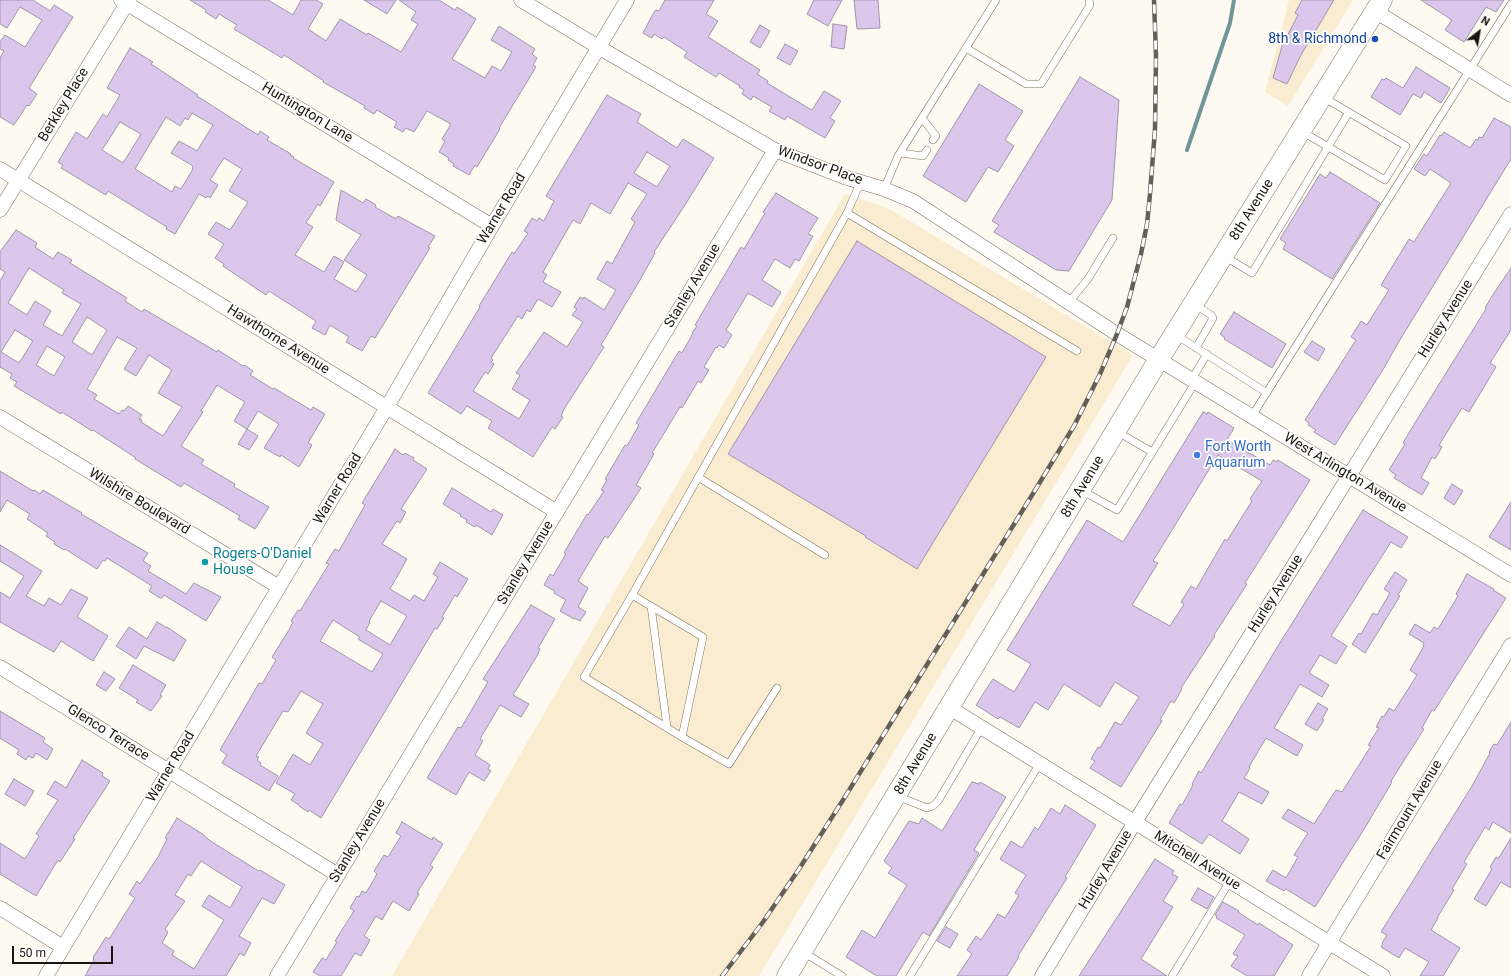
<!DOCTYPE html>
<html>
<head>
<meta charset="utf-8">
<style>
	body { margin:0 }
	#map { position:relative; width:1511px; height:976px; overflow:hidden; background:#fefaf1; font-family:Roboto,sans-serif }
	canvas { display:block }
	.north { position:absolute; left:1459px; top:12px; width:40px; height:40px; -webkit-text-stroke:3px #fff; paint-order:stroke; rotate:31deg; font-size:11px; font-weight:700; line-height:16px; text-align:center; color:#1b1710 }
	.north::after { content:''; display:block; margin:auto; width:14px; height:18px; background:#1b1710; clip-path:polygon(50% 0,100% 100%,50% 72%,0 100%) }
	.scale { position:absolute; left:12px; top:946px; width:101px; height:18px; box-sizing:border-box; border:2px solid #1b1710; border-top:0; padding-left:5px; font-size:12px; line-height:14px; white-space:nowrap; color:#1b1710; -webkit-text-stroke:3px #fff; paint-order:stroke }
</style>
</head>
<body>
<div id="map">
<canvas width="1511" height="976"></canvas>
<div class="north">N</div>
<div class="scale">50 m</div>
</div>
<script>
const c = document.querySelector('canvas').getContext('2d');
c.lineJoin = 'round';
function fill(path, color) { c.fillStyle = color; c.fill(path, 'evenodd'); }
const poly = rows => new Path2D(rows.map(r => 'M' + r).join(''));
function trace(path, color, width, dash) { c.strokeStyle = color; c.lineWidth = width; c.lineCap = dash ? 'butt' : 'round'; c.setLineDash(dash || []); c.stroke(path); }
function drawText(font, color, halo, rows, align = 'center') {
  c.font = font + ' Roboto,sans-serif'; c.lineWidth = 3.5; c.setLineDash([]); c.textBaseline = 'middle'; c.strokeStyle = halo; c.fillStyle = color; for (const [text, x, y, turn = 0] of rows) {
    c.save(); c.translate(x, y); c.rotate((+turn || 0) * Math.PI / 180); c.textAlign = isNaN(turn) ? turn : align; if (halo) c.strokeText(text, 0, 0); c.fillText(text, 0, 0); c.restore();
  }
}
const built = poly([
	[1289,0,1353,0,1288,106,1265,92],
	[845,194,888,208,1133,355,759,976,392,976]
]);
const stream = poly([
	[1187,150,1230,23,1234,0]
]);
const building = poly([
	[0,0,33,0,50,11,54,5,73,17,29,88,37,94,29,106,27,105,14,125,0,117,0,58,4,51,0,49,0,42,5,35,25,47,42,20,20,7,7,28,0,24,0,0],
	[190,0,268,0,293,15,301,0,316,0,323,4,308,29,326,41,340,19,367,35,368,33,401,52,418,24,411,20,416,12,399,0,439,0,455,10,457,7,476,19,452,59,485,78,492,66,501,71,512,52,491,40,499,26,535,49,532,54,537,58,533,65,536,67,499,128,500,129,477,167,475,165,469,175,453,166,454,164,448,160,449,158,439,152,445,141,442,139,451,124,427,111,414,132,406,128,403,132,394,127,397,122,377,110,374,114,364,108,365,106,323,82,324,81,284,55,282,58,234,29,237,25,219,14,216,19,205,12,206,10,190,0],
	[364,0,396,0,387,14,364,0],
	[665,0,714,0,706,14,718,21,708,37,760,70,757,74,768,81,767,83,810,109,812,110,824,91,841,101,830,118,835,121,825,138,787,116,785,120,769,111,772,107,753,96,751,100,742,94,744,90,739,87,740,86,719,73,716,77,684,57,687,52,664,37,662,39,654,34,652,38,643,33,654,12,656,10,659,11,665,0],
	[814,0,842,0,828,26,807,14,814,0],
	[854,0,878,0,880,28,857,29,854,0],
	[1302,0,1334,0,1301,55,1287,84,1273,78,1282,46,1298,15,1295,13,1302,0],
	[1421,0,1504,0,1496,12,1486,7,1464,42,1445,30,1452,20,1421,0],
	[833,24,847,26,844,49,831,47,833,24],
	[760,25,770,31,760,48,750,42,760,25],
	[785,44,798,51,790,65,777,58,785,44],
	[130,48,153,62,151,64,198,95,197,96,258,135,260,131,269,137,267,140,291,154,290,155,294,157,293,158,334,182,320,206,318,204,306,223,313,227,295,255,324,272,334,256,344,262,334,279,356,292,367,275,344,260,361,235,336,220,341,190,363,203,366,199,376,205,375,207,396,219,398,216,435,236,428,247,430,248,375,338,371,336,362,351,346,342,349,337,330,325,325,335,312,328,316,321,269,291,266,295,223,266,224,264,215,258,224,244,208,234,216,222,230,230,248,202,229,191,242,169,224,158,210,180,218,185,210,198,208,196,206,198,199,194,175,234,166,229,167,227,108,191,106,195,61,168,63,165,58,162,76,132,87,139,103,114,107,117,120,95,107,88,130,48],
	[192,113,213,125,197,151,179,141,171,153,193,166,192,168,193,169,181,189,175,186,172,192,135,169,166,117,180,126,185,118,188,120,192,113],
	[120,122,141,134,123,163,102,150,120,122],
	[1416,67,1450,88,1441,103,1424,92,1421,98,1413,94,1400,115,1371,97,1382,79,1384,80,1386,78,1403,88,1416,67],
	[1080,77,1119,100,1112,200,1069,271,1056,270,994,232,999,225,992,221,1080,77],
	[979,84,1023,111,1005,140,1014,146,998,172,988,167,966,202,923,176,979,84],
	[607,95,641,114,637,122,677,148,683,139,714,158,685,205,654,252,655,253,640,280,601,345,604,347,564,409,561,416,563,417,555,429,552,427,533,457,488,428,492,421,467,406,461,414,428,393,480,307,479,306,512,252,514,254,528,233,524,231,532,218,537,221,539,218,544,221,554,201,546,196,607,95],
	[647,152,670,166,657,187,634,173,647,152],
	[628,183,647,194,631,219,635,222,612,264,607,261,597,279,616,290,604,310,584,297,583,299,580,297,574,307,577,309,572,315,583,322,567,347,544,332,516,373,520,375,512,389,530,400,519,419,473,391,485,372,488,374,494,364,491,362,493,360,491,358,518,316,522,319,527,310,530,312,538,299,552,307,561,292,543,282,547,275,543,272,573,220,580,224,591,203,610,214,628,183],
	[1494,118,1511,127,1511,159,1398,343,1384,368,1335,445,1314,432,1316,430,1308,425,1309,423,1305,420,1356,340,1351,337,1361,321,1367,325,1368,323,1389,290,1381,285,1409,239,1414,242,1451,183,1430,169,1425,176,1414,169,1424,154,1427,156,1440,135,1441,136,1444,132,1470,148,1476,139,1478,140,1479,137,1482,138,1494,118],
	[1330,172,1380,203,1332,279,1283,249,1286,243,1280,239,1320,174,1326,178,1330,172],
	[776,193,818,218,808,234,813,236,799,261,795,259,790,268,775,259,762,280,781,292,772,307,748,293,726,330,732,335,724,348,719,345,717,348,716,347,704,367,709,370,701,383,698,381,682,408,680,407,652,453,654,454,636,485,641,488,608,538,605,536,578,581,588,588,578,607,586,612,580,621,574,618,574,619,560,611,566,600,554,593,555,591,544,585,550,574,553,576,566,554,564,553,587,514,588,515,604,491,601,490,607,480,605,479,625,445,627,446,639,425,636,423,679,351,682,353,693,333,692,333,697,326,695,325,741,247,744,249,765,213,763,212,776,193],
	[16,230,37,243,35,247,53,259,58,252,72,260,70,263,127,298,125,301,142,312,144,309,205,345,217,352,218,350,243,366,244,365,253,371,250,375,273,389,274,388,311,410,313,407,325,414,308,443,312,445,299,467,281,455,280,457,264,448,279,424,258,411,247,429,234,421,245,402,217,385,201,411,203,412,181,446,204,460,201,464,235,484,234,487,269,507,255,529,238,519,240,516,184,483,181,487,135,459,136,458,93,430,92,431,62,412,61,414,14,386,17,382,10,378,12,374,0,367,0,281,5,272,0,269,0,252,16,230],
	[29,268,64,290,62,293,81,304,62,336,43,325,51,311,35,301,27,315,8,303,29,268],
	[87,317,107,330,92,355,72,342,87,317],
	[15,330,33,341,19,363,1,352,15,330],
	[117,337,137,348,124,369,136,376,149,355,172,370,158,393,182,407,163,436,141,422,142,420,139,419,142,415,128,406,124,411,122,410,119,414,94,399,97,395,87,389,117,337],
	[47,346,65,357,54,376,36,365,47,346],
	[857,241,1046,357,917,569,865,537,866,536,728,454,857,241],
	[1511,268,1511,330,1490,363,1496,367,1469,412,1462,408,1439,445,1442,447,1435,459,1432,457,1421,478,1429,483,1422,495,1394,478,1396,475,1389,470,1405,444,1403,443,1413,426,1486,309,1485,308,1492,296,1511,268],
	[1234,312,1286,344,1272,368,1224,339,1225,338,1220,334,1234,312],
	[1312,341,1325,349,1318,361,1304,352,1312,341],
	[1203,412,1207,414,1208,412,1234,428,1227,440,1270,465,1273,460,1277,462,1278,460,1310,480,1245,583,1247,584,1214,635,1215,636,1181,688,1182,689,1174,703,1171,701,1160,720,1162,721,1121,787,1090,768,1095,761,1091,759,1098,747,1100,748,1115,722,1121,725,1139,697,1115,682,1100,707,1064,684,1048,710,1035,702,1019,728,1000,717,998,719,976,705,993,679,1014,692,1031,664,1007,650,1087,520,1123,542,1203,412],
	[1218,455,1262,481,1250,499,1252,501,1227,541,1225,539,1196,589,1191,586,1181,602,1184,604,1170,626,1132,605,1158,563,1153,561,1218,455],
	[247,429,258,436,249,450,238,444,247,429],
	[395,449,403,455,405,453,414,458,413,460,427,469,401,509,406,512,400,523,397,521,382,544,407,559,390,589,410,601,414,595,424,601,438,577,433,574,440,562,468,579,457,597,455,595,442,617,444,618,437,629,435,628,321,818,309,810,308,812,299,806,299,805,291,800,295,794,276,783,293,754,310,765,323,744,306,733,323,704,301,691,288,712,283,711,256,756,259,757,257,760,261,763,260,765,278,776,269,791,222,763,227,755,220,750,259,683,262,684,276,660,272,657,289,630,293,622,291,621,298,610,300,611,329,564,326,563,335,549,339,551,365,505,362,503,395,449],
	[381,601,407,616,390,645,366,630,370,622,369,621,381,601],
	[333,620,360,637,358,639,383,654,372,672,320,641,333,620],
	[0,471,33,491,34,490,40,494,43,490,82,513,81,514,148,553,143,561,151,566,148,571,186,594,194,583,221,597,206,621,164,595,162,598,160,598,149,591,152,586,107,558,105,561,103,560,97,569,65,549,64,550,54,544,55,542,46,536,48,533,27,519,30,514,7,500,0,512,0,471],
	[1452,484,1463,491,1454,505,1444,498,1452,484],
	[452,488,491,512,493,509,503,515,492,535,476,525,475,527,466,522,467,520,460,516,461,515,443,504,452,488],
	[1511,502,1511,550,1489,537,1511,502],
	[1363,510,1408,537,1401,548,1391,542,1331,636,1347,646,1336,664,1320,655,1309,673,1329,685,1322,697,1300,684,1274,728,1303,745,1297,756,1266,738,1249,767,1250,768,1244,778,1269,792,1262,804,1239,792,1222,821,1249,839,1240,854,1209,834,1202,844,1169,823,1180,804,1182,805,1193,785,1192,784,1199,771,1201,773,1281,641,1363,510],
	[0,545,42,571,26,596,44,606,49,598,61,605,71,589,88,598,77,617,108,636,93,661,61,641,54,652,0,622,0,592,10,598,24,576,0,561,0,545],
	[1395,572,1407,580,1398,595,1400,596,1365,653,1352,644,1359,633,1361,634,1373,613,1377,615,1390,593,1384,589,1395,572],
	[1467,574,1494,589,1493,590,1506,598,1434,711,1432,710,1422,728,1424,729,1391,781,1392,782,1366,826,1315,907,1286,889,1284,891,1266,881,1273,870,1286,878,1298,857,1294,855,1308,833,1282,818,1288,809,1314,824,1336,790,1342,792,1371,746,1368,745,1379,728,1376,727,1382,716,1384,717,1389,708,1394,711,1417,675,1410,670,1424,646,1423,645,1424,643,1409,634,1415,624,1430,633,1434,627,1438,629,1458,596,1456,594,1467,574],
	[531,605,555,619,538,648,540,649,537,656,513,695,529,704,521,717,500,705,480,739,483,741,475,755,490,765,488,769,491,771,484,781,469,772,456,795,427,778,458,727,461,728,488,682,483,679,531,605],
	[157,622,167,628,167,627,186,640,174,661,144,646,136,659,116,646,129,627,147,639,157,622],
	[133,665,166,685,160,695,162,696,151,711,136,702,138,700,119,688,133,665],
	[104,672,115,679,106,691,96,685,104,672],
	[1318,703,1328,709,1322,719,1324,720,1317,731,1305,724,1318,703],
	[0,711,45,738,43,742,53,749,47,760,36,753,33,758,28,756,26,760,17,754,19,750,0,738,0,711],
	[1511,722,1511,833,1493,822,1489,830,1485,827,1464,862,1467,864,1452,889,1454,890,1437,918,1438,918,1431,930,1460,948,1443,976,1420,976,1429,962,1405,948,1399,958,1381,947,1383,944,1382,943,1387,935,1381,932,1472,786,1490,753,1489,752,1494,744,1497,745,1511,722],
	[82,760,103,773,102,776,110,781,73,838,75,839,60,862,58,860,36,896,0,874,0,843,25,859,39,836,36,834,58,800,47,794,55,781,66,788,82,760],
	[14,779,34,791,25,806,5,794,14,779],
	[972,782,979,784,980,782,1006,797,974,850,979,853,929,936,923,932,896,976,877,976,846,957,862,930,875,938,907,885,888,873,892,868,884,861,909,821,919,824,922,818,942,831,972,782],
	[1065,805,1096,825,1065,877,1067,878,1018,956,1019,957,1007,976,957,976,972,954,967,950,976,936,981,940,998,914,1005,918,1019,895,1015,893,1026,875,1000,859,1011,841,1022,848,1035,827,1038,830,1051,808,1060,814,1065,805],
	[177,818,204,835,204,836,212,842,257,870,259,871,260,870,285,885,274,904,262,898,239,936,251,943,244,956,240,953,226,976,85,976,94,960,93,959,94,956,106,937,109,939,135,898,129,894,137,881,140,884,158,857,167,839,165,838,177,818],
	[201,861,242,887,230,908,209,895,202,906,224,920,194,969,172,955,174,951,162,943,168,932,165,929,185,901,175,895,188,874,191,876,201,861],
	[402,822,432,840,433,837,443,844,430,865,433,867,417,893,419,894,409,911,393,901,382,920,376,916,364,936,370,940,361,956,355,953,341,976,320,976,313,972,322,958,326,960,337,942,335,941,354,911,350,908,357,896,359,897,362,891,366,893,377,874,374,871,384,855,388,857,401,836,396,833,402,822],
	[1511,838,1511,888,1501,882,1500,883,1486,906,1474,899,1492,869,1490,867,1496,857,1498,859,1511,838],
	[1155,859,1174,871,1172,874,1178,877,1163,901,1173,907,1141,959,1167,976,1079,976,1155,859],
	[1198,888,1214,897,1207,909,1191,900,1198,888],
	[1223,902,1239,911,1238,912,1258,925,1259,923,1293,945,1274,976,1247,976,1231,966,1238,956,1233,954,1245,935,1216,918,1217,916,1215,915,1223,902],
	[946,927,958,934,950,948,937,941,946,927]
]);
const lane = poly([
	[966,48,1026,84,1041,84,1090,5,1089,0],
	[922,118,936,136,933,140],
	[1301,131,1385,180,1406,146,1323,97],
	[901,153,923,156,927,150],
	[884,189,898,156,996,0],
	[847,213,1077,351],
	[1224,256,1252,273,1349,112],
	[1069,302,1088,279,1113,238],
	[1194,304,1211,315,1213,318,1196,348],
	[1176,335,1267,393],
	[1192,379,1207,354],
	[1252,416,1511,4],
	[1116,431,1152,452],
	[698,477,825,555],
	[1081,490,1117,510,1196,381],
	[632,595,703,637,682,737,729,764,777,688],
	[651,606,667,727],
	[682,737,584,677,632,595,847,213,861,181],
	[897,796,927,808,933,806,938,801,982,727],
	[803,952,842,976],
	[910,976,1040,763],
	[1172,976,1230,881]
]);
const street = poly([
	[121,0,492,226],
	[521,0,600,48,775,150,844,177,884,189,913,201,1117,334,1511,575],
	[1375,11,1511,95],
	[0,169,557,512],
	[0,210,129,0],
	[0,417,279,587],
	[0,667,338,875],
	[950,708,1383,976],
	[0,908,63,947],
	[46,976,387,407,492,226,627,0],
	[277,976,775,150],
	[1042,976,1135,822,1511,214],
	[1309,976,1511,645]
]);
const secondary = poly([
	[787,976,1159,359,1382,0]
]);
const rail = poly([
	[722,976,763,922,799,869,843,800,1034,492,1074,426,1100,374,1117,334,1127,307,1141,254,1147,224,1150,194,1155,129,1156,56,1154,0]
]);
const markers = [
	[1375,39,4,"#1a4fb4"],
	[1197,455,4,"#3f7fe0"],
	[205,562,4,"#0f9aa8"]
];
const transitNames = [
	["8th & Richmond",1367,39]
];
const streetNames = [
	["Berkley Place",64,105,-59],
	["Huntington Lane",307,113,31],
	["Windsor Place",820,166,20],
	["Warner Road",502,209,-59],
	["8th Avenue",1252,210,-58],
	["Stanley Avenue",693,286,-59],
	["Hurley Avenue",1446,319,-58],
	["Hawthorne Avenue",278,340,32],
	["West Arlington Avenue",1345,473,31],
	["8th Avenue",1083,487,-59],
	["Warner Road",338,489,-59],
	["Wilshire Boulevard",139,502,31],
	["Stanley Avenue",526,563,-59],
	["Hurley Avenue",1276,594,-58],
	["Glenco Terrace",108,733,32],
	["8th Avenue",916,764,-59],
	["Warner Road",171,767,-59],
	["Fairmount Avenue",1410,810,-59],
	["Stanley Avenue",358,841,-59],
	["Mitchell Avenue",1197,861,32],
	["Hurley Avenue",1106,870,-59]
];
const shopNames = [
	["Fort Worth",1205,447],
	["Aquarium",1205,463]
];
const cultureNames = [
	["Rogers-O'Daniel",213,554],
	["House",213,570]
];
fill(built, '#faecd0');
trace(stream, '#72959a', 4);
fill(building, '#dbc7ec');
trace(building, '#9f95a8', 1);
trace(lane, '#7a715f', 8);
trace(street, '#7a715f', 15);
trace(secondary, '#7a715f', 21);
trace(lane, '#fff', 7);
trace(street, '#fff', 14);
trace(secondary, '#fff', 20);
trace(rail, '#646058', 4.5);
trace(rail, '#fff', 3, [9]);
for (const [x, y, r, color] of markers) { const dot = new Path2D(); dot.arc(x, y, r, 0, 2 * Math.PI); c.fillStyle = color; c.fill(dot); trace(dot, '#fff', 1.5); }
drawText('14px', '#164399', '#fff', transitNames, 'right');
drawText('14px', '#1b1710', '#fff', streetNames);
drawText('14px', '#366cbe', '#fff', shopNames, 'left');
drawText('14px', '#0d838f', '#fff', cultureNames, 'left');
</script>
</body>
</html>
